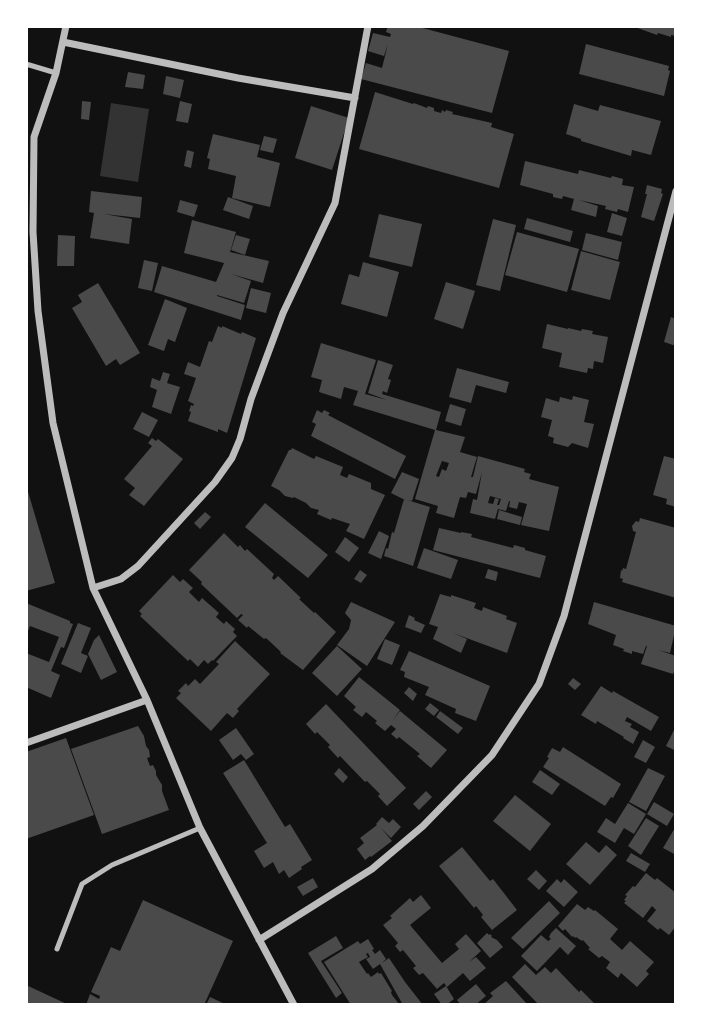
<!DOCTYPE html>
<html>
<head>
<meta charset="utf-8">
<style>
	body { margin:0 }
	#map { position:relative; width:702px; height:1031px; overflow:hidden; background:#111; font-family:"PT Sans",sans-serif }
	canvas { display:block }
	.frame { position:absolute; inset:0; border:28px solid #fff; pointer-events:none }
</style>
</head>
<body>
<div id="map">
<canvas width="702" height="1031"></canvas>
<div class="frame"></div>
</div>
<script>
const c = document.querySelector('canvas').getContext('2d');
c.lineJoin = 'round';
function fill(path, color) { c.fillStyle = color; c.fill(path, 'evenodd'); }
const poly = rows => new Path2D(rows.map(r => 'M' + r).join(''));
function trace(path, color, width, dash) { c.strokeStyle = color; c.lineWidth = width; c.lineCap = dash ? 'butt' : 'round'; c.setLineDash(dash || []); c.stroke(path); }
const water = poly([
	[111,103,149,109,138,182,100,176]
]);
const building = poly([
	[388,26,415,26,509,51,492,113,361,79,366,63,382,68,388,44,384,56,368,51,373,33,390,37,391,34,386,32],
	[632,26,676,26,676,36,671,35,671,37,658,33,657,35],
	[586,44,669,66,668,70,670,71,664,96,579,74],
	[128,72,145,75,143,89,125,87],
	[166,76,184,80,180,98,163,94],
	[375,92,413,104,414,103,427,108,428,106,434,108,434,111,441,113,442,110,445,112,446,110,453,112,452,114,492,123,491,127,514,134,499,188,359,149],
	[82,101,91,102,89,120,81,119],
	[180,101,192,104,188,123,176,121],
	[574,104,598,111,600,105,661,121,651,155,632,150,631,156,581,141,581,139,566,134],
	[311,106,349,118,332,170,295,158],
	[213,134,260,145,257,157,280,163,270,207,232,198,236,176,208,169,210,159,207,158],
	[264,136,277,139,273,153,260,150],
	[187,150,194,152,191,168,184,166],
	[525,161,578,174,579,170,611,178,612,176,623,179,622,185,634,187,628,212,618,209,617,212,605,209,606,206,579,200,598,206,596,217,571,210,574,199,563,196,562,199,553,197,553,194,520,185],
	[647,185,662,189,661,193,663,194,654,221,641,217,647,194,645,194],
	[91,191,142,197,140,218,104,214,132,219,129,244,90,238,94,213,89,212],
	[228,197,253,206,249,219,223,210],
	[180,200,198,205,194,217,177,212],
	[612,213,627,218,622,236,607,232],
	[379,214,422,224,412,267,369,257],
	[527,218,573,231,570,242,524,229],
	[493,219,516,225,500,291,476,285],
	[192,220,236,232,230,252,269,261,263,283,231,274,251,281,244,303,217,295,217,296,245,305,241,320,154,292,162,266,216,282,224,263,184,253],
	[517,232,579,249,567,292,505,275],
	[586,233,622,242,618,260,582,250],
	[58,235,75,236,74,266,57,266],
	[236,235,250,239,245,255,231,250],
	[581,251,620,262,610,300,571,290],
	[144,260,158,263,152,291,138,288],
	[363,262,399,272,387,317,341,304,349,274,359,277],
	[446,282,475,291,463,329,434,319],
	[98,283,140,353,120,365,116,359,106,366,72,308,82,302,78,295],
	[251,288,271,293,266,313,246,308],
	[165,299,187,308,175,342,168,339,164,351,148,345],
	[671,317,676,319,676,346,664,342],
	[547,324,568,329,568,328,581,331,582,329,593,331,592,334,608,337,603,363,594,361,593,369,588,368,587,373,559,367,562,353,542,348],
	[218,326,222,328,222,326,241,334,242,332,256,338,227,433,218,429,218,432,188,421,191,412,189,411,191,405,193,406,194,404,188,401,196,378,184,374,188,362,200,367,209,341,212,342],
	[321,343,376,360,365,394,387,400,368,393,378,360,393,365,388,379,391,380,387,393,383,391,382,394,441,412,436,430,465,437,460,452,477,457,471,477,473,477,478,456,525,469,524,472,531,474,529,479,559,487,549,531,521,525,527,504,519,502,517,509,509,507,510,501,509,501,506,511,498,509,495,519,470,513,473,499,477,500,482,472,476,494,468,492,466,498,460,497,454,518,436,513,438,506,415,499,435,430,353,405,358,391,344,387,341,399,319,392,322,380,311,377],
	[442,461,449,463,446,471,442,469,439,477,436,476],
	[490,496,501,499,499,505,497,505,499,499,495,498,493,504,488,503],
	[457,368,509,382,506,393,476,385,471,403,449,397],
	[163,372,170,374,167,383,180,387,171,414,152,407,157,390,150,387,152,378,160,381],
	[573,396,589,400,584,422,594,424,588,448,572,443,568,447,553,443,554,438,548,436,552,420,541,417,546,398,559,402,560,397,572,400],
	[450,404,466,409,461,426,445,421],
	[317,410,322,413,324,410,330,413,328,415,406,456,395,479,311,436,316,424,312,422],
	[142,412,158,420,149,437,133,429],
	[152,438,156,441,158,439,183,459,144,506,129,495,135,488,124,479,152,446,148,443],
	[292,448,314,459,316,456,343,467,340,475,347,478,349,474,371,483,371,489,385,495,364,539,346,531,350,524,332,518,331,520,317,514,319,510,311,508,306,503,294,497,293,498,285,496,279,490,271,486,289,450,291,450],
	[664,456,676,459,676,507,666,504,667,499,653,495],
	[402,472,419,479,412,501,403,499,391,493],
	[26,485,55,583,26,591],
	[404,499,430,507,413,566,384,556,386,548,388,549,392,532,394,533],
	[265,503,328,555,308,578,245,527],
	[499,510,522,517,520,525,497,519],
	[205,512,211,517,200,529,194,523],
	[640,518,676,528,676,598,622,582,623,579,620,578,621,570,622,571,623,568,626,569,636,532,633,531,632,526,636,521,639,522],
	[439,528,461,533,461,532,472,534,471,537,513,548,514,545,525,548,525,550,546,556,540,578,433,550],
	[379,531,389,536,381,559,368,553],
	[224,533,238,547,240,545,245,551,247,549,274,574,272,578,274,580,278,576,301,598,299,599,314,613,315,612,336,632,303,670,280,653,281,652,266,638,264,639,248,626,247,628,238,620,243,615,241,614,237,618,201,584,202,582,189,570],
	[345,537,359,548,349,562,335,552],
	[424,548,458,560,451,579,417,568],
	[488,569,498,572,496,581,485,578],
	[360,570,367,575,361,583,354,579],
	[173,575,180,582,183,579,193,588,189,592,199,602,202,598,219,613,216,617,224,624,226,621,235,629,233,632,237,636,213,661,212,660,208,664,204,660,198,667,190,659,188,661,140,616,142,614,139,611],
	[440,594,451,597,451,595,476,603,474,608,482,611,483,607,507,616,506,619,517,623,507,653,453,633,467,639,461,653,433,639,438,627,429,624],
	[351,602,395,622,367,666,337,645,349,629,351,620,345,613],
	[594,602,676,626,670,653,658,650,676,656,676,666,673,674,641,664,647,646,646,646,643,654,632,651,632,654,623,651,624,649,613,645,616,635,588,624],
	[26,603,70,621,70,623,73,624,64,648,61,647,51,671,60,675,51,698,26,687,26,653,49,662,59,637,30,626,26,636],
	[409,615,415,618,414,620,425,625,421,633,405,627],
	[78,623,91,628,81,653,88,656,81,673,61,664],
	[99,635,117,672,101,680,88,654,94,640],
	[385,639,400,645,392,665,377,659],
	[235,641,270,674,237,709,239,711,233,718,227,713,211,731,176,698,181,693,178,691,186,683,188,686,195,679,200,684,219,664,216,662],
	[337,646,362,669,337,696,312,673],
	[409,651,490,686,476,721,455,713,456,709,425,695,429,687,404,677,405,672,400,670],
	[359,677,400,710,392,721,400,711,447,750,431,768,417,756,420,754,399,737,397,739,391,734,396,729,391,725,385,731,375,723,377,721,366,712,362,717,353,710,356,707,344,696],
	[573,678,581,684,575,690,568,684],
	[601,686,612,693,613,691,659,717,651,731,627,717,625,721,632,724,630,727,639,732,633,744,623,738,624,737,597,721,596,724,581,715],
	[409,687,417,694,413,701,404,693],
	[430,703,439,710,434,716,425,709],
	[326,704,406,788,387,806,378,796,380,794,367,781,365,782,340,756,338,758,328,747,330,745,317,732,315,734,306,724],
	[440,711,463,728,458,734,436,717],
	[138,726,144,736,146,746,149,750,150,757,147,758,150,766,153,765,156,771,156,775,162,785,162,791,169,810,102,834,71,749],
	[676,726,676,751,666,746],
	[236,728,254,754,246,760,241,754,233,760,219,740],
	[66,738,94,815,26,839,26,752],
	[643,740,655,747,646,763,634,757],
	[563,747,621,784,613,798,611,797,605,806,543,767,549,758,547,757,552,748,560,752],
	[244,760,285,827,290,824,312,860,301,867,302,869,289,878,284,870,279,874,273,862,264,868,254,851,267,843,223,773],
	[339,768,348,777,343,783,334,774],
	[648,768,665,776,646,811,629,802],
	[540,770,560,784,552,795,532,782],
	[426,791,432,797,419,810,413,804],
	[515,795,551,824,530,851,493,821],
	[654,802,674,814,667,826,647,814],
	[628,803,646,814,634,834,624,828,615,843,597,832,606,818,615,824],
	[382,817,389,823,393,819,401,827,391,838,381,828,392,841,371,857,370,856,365,860,357,849,364,843,360,838,377,825,376,824],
	[646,818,659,826,641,855,628,846],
	[676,826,676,855,663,848],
	[586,842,599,853,606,845,617,855,590,885,566,864],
	[462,847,490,881,493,879,517,910,492,930,481,917,483,915,476,906,474,908,439,866],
	[631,853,650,864,645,872,626,861],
	[536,870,547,881,539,890,527,879],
	[646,873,655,880,657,878,676,893,676,926,669,935,660,928,658,930,647,921,656,910,652,906,643,918,624,903,626,901,624,900,627,896,625,895,633,886,635,887],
	[313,878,318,887,303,896,297,887],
	[557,879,561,883,564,879,578,892,564,907,546,891],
	[421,895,431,908,410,925,442,963,459,949,455,944,466,934,481,951,469,962,476,957,486,968,470,981,463,973,447,987,444,983,437,989,423,973,419,975,413,968,416,966,403,950,400,952,395,946,398,943,383,925,392,918,390,916,410,898,413,902],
	[143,900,233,941,204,1005,86,1005,90,994,99,999,100,996,91,992,111,947,120,951],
	[549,901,560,913,523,949,511,938],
	[577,904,585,910,588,907,594,911,595,910,618,929,610,939,622,950,630,941,654,962,646,971,649,974,637,987,621,973,618,978,606,968,610,962,602,956,599,958,588,949,590,948,583,940,582,941,576,937,575,938,573,936,572,937,565,929,563,931,558,926],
	[556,928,576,946,568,955,560,947,537,971,521,956,541,935,548,941,551,939,549,937,551,933],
	[487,933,489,935,490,934,492,936,491,937,497,940,503,947,490,958,477,943],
	[336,936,343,948,321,961,342,993,336,998,308,953],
	[368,939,374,949,372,950,375,954,380,950,386,959,382,963,389,958,405,982,423,1005,403,1005,380,964,373,969,366,959,370,957,368,953,366,954,368,957,359,962,367,974,368,973,371,977,378,972,379,974,381,973,392,991,391,992,392,995,399,1004,351,1005,324,962,358,941,360,944],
	[525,964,536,975,545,967,551,973,556,968,579,992,581,990,596,1005,539,1005,512,977],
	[506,981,528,1005,483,1005,493,996,490,993],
	[476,984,486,996,475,1005,461,1005,457,1000],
	[26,985,69,1005,26,1005],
	[446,986,454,999,446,1005,442,1005,434,994],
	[210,997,227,1005,206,1005]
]);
const service = poly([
	[26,64,56,73],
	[57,949,82,884,112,865,200,828]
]);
const minor = poly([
	[66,26,56,73,34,137,33,232,38,311,53,423,93,588,147,700,200,828,294,1005],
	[63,42,238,78,355,98],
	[93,588,121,579,138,566,215,482,232,458,240,439,251,399,283,313,335,203,368,26],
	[26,743,147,700],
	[259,940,372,869,423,826,492,755,539,684,564,616,676,191]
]);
fill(water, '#333');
fill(building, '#4a4a4a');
trace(service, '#bcbcbc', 5);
trace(minor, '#bcbcbc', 7);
</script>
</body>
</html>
